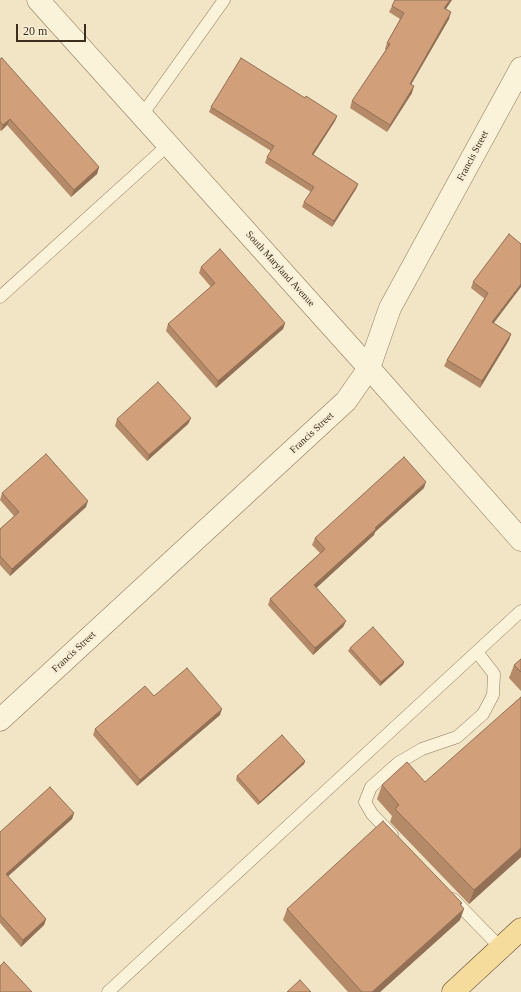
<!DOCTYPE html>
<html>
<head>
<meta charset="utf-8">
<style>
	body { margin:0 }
	#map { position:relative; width:521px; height:992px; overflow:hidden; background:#f1e5c6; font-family:Georgia,serif }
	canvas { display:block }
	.scale { position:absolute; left:16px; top:24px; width:70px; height:18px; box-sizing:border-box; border:2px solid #3d2e1f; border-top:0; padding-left:5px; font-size:12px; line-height:14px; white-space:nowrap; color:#3d2e1f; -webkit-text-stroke:3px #f8efd6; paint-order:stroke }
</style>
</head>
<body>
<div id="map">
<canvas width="521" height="992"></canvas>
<div class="scale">20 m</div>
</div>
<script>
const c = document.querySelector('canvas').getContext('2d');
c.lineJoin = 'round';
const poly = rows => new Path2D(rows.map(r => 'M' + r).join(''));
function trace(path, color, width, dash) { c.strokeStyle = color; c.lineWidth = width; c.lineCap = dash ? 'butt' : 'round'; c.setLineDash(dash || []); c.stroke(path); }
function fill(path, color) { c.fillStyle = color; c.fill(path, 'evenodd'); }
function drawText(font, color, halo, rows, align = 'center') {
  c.font = font + ' Georgia,serif'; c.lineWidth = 4; c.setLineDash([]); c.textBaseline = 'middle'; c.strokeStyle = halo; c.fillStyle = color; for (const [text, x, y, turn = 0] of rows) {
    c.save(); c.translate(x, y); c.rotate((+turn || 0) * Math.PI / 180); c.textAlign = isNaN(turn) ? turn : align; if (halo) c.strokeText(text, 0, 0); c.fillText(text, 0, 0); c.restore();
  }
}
const lane = poly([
	[142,115,224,0],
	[0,297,168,145],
	[392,835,372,814,365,802,371,787,398,763,422,749,457,737,483,714,493,695,494,674,477,652],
	[453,899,501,948],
	[108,992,521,611]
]);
const street = poly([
	[38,0,369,368,521,540],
	[0,720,346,401,369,368,390,308,521,68]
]);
const primary = poly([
	[453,992,521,929]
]);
const wall = poly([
	[392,6,446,9,449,19,411,84,412,93,387,132,350,108,352,101,386,50,385,49,387,43,400,19,389,12],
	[0,59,99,167,97,174,71,197,7,125,1,131,0,130],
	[305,98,337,116,335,121,313,155,358,184,356,189,332,227,302,207,304,202,311,192,265,163,267,157,271,151,209,112,211,107],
	[509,234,494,323,511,334,509,340,480,388,444,366,447,360,485,299,471,288,473,282],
	[201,267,285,323,283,329,216,388,166,331,168,324,211,287,199,273],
	[191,418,188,424,147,461,115,426,117,419],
	[424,488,375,532,374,535,316,588,346,621,343,627,313,655,268,605,270,599,320,553,312,545,315,538],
	[2,493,86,507,10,576,0,565,0,529,14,516,0,500],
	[350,648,404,662,403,665,380,686,348,651],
	[521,659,521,691,509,678,514,665],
	[220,715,137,786,93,735,95,729],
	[305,761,304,764,258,805,236,780,237,776],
	[425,782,521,857,469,904,390,822,392,816,377,799,382,785],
	[74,813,72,819,8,876,46,919,44,925,21,947,0,923,0,832],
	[462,903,461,905,460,920,380,992,348,992,283,920,287,909]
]);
const shadedWall = poly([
	[450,0,452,0,442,15,444,8],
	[451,12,449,19,408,90,410,84],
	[414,86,412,93,387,132,390,125],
	[337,116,335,121,310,160,312,154],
	[10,119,7,125,1,131,3,125],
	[99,167,97,174,71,197,74,190],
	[358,184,356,189,332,227,334,221],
	[521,284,521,287,490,328,492,322],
	[285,323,283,329,216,388,218,381],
	[511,334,509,340,480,388,482,381],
	[191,418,188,424,147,461,149,455],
	[426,482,424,488,375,532,374,535,312,592,314,585,375,528],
	[88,501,86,507,10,576,12,569],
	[346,621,343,627,313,655,315,648],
	[404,662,403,665,380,686,381,682],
	[222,709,220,715,137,786,140,780],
	[305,761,304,764,258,805,260,802],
	[74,813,72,819,4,880,6,874],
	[521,848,521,857,469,904,474,890],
	[464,909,460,920,380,992,372,992],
	[46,919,44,925,21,947,23,940]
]);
const building = poly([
	[395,0,450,0,444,8,451,12,410,84,414,86,390,125,352,101,390,44,387,43,404,13,392,6,395,0],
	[2,58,99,167,74,190,10,119,3,125,0,122,0,59,2,58],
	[241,58,305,98,306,96,337,116,312,154,358,184,334,221,304,202,314,187,267,157,274,146,211,107,241,58],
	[509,234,521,244,521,284,492,322,511,334,482,381,447,360,488,293,473,282,509,234],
	[220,249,285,323,218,381,168,324,215,283,201,267,220,249],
	[158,382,191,418,149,455,117,419,158,382],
	[46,454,88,501,12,569,0,556,0,529,19,512,2,493,46,454],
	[404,457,426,482,375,528,376,529,314,585,346,621,315,648,270,599,325,549,315,538,404,457],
	[373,627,404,662,381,682,350,648,373,627],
	[521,659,521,672,514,665,521,659],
	[187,668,222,709,140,780,95,729,145,686,154,696,187,668],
	[521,697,521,848,474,890,395,809,399,805,382,785,407,762,425,782,521,697],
	[282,735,305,761,260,802,237,776,282,735],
	[50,787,74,813,6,874,46,919,23,940,0,915,0,832,50,787],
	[383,821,462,903,460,904,464,909,372,992,362,992,287,909,383,821],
	[4,962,32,992,0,992,0,966,4,962],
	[300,980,311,992,287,992,300,980]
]);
const streetNames = [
	["Francis Street",473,156,-62],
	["South Maryland Avenue",280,269,48],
	["Francis Street",312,433,-43],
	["Francis Street",74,652,-43]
];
trace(lane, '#8e775a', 13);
trace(street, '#8e775a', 23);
trace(primary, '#5c452e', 23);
trace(lane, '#fbf2da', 12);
trace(street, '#fbf2da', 22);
trace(primary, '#f5dc9d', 22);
fill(wall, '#b48a69');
fill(shadedWall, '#927055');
fill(building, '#d1a07a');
trace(building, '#927055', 1);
drawText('10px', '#3d2e1f', '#f8efd6', streetNames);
</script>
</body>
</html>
